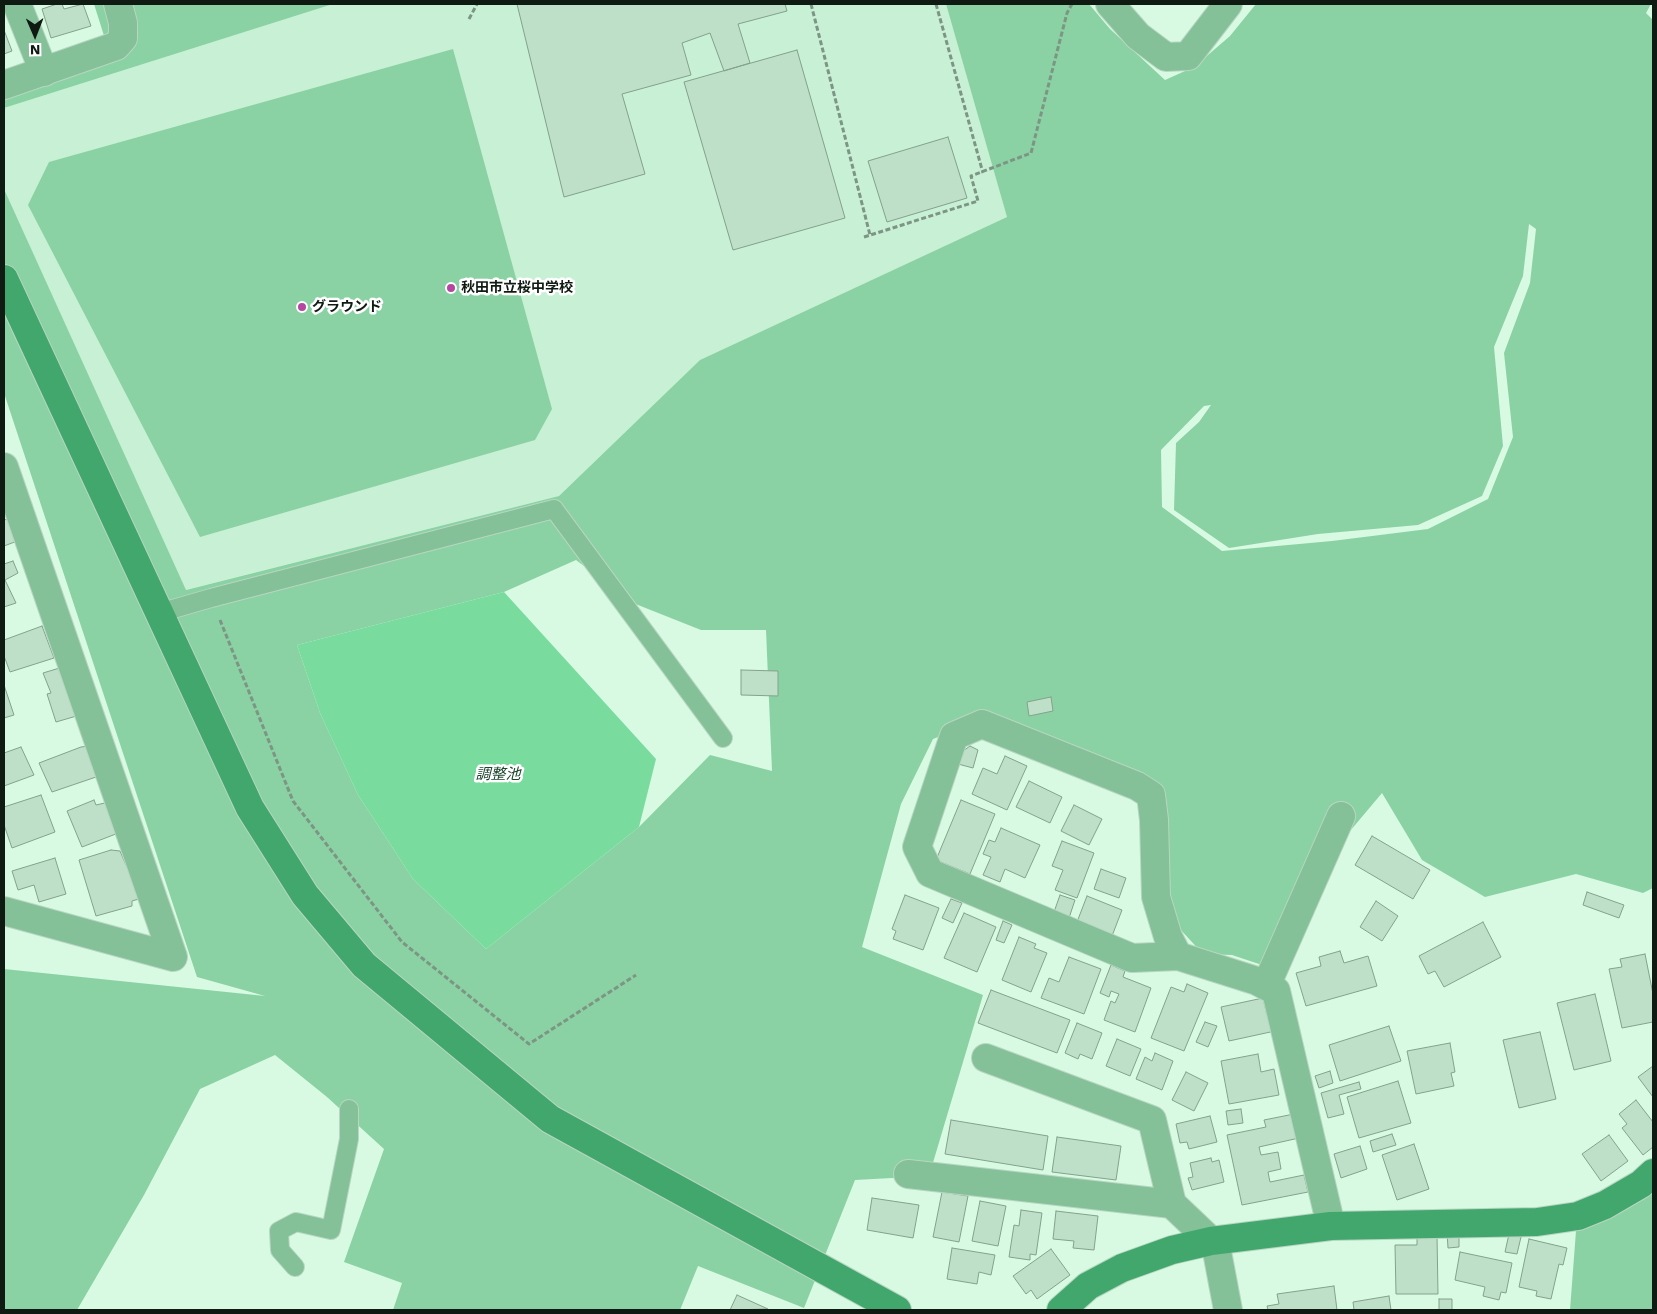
<!DOCTYPE html>
<html>
<head>
<meta charset="utf-8">
<style>
	body { margin:0 }
	#map { position:relative; width:1657px; height:1314px; overflow:hidden; background:#d8fae2; font-family:"Work Sans",sans-serif }
	canvas { display:block }
	.frame { position:absolute; inset:0; border:5px solid #0e1a12; pointer-events:none }
	.north { position:absolute; left:10px; top:10px; width:50px; height:50px; -webkit-text-stroke:4px #fff; paint-order:stroke; rotate:179deg; font-size:14px; font-weight:700; line-height:20px; text-align:center; color:#0e1a12 }
	.north::after { content:''; display:block; margin:auto; width:18px; height:22px; background:#0e1a12; clip-path:polygon(50% 0,100% 100%,50% 72%,0 100%) }
</style>
</head>
<body>
<div id="map">
<canvas width="1657" height="1314"></canvas>
<div class="frame"></div>
<div class="north">N</div>
</div>
<script>
const c = document.querySelector('canvas').getContext('2d');
c.lineJoin = 'round';
function fill(path, color) { c.fillStyle = color; c.fill(path, 'evenodd'); }
const poly = rows => new Path2D(rows.map(r => 'M' + r).join(''));
function trace(path, color, width, dash) { c.strokeStyle = color; c.lineWidth = width; c.lineCap = dash ? 'butt' : 'round'; c.setLineDash(dash || []); c.stroke(path); }
function drawText(font, color, halo, rows, align = 'center') {
  c.font = font + ' "Work Sans","Noto Sans JP",sans-serif'; c.lineWidth = 5; c.setLineDash([]); c.textBaseline = 'middle'; c.strokeStyle = halo; c.fillStyle = color; for (const [text, x, y, turn = 0] of rows) {
    c.save(); c.translate(x, y); c.rotate((+turn || 0) * Math.PI / 180); c.textAlign = isNaN(turn) ? turn : align; if (halo) c.strokeText(text, 0, 0); c.fillText(text, 0, 0); c.restore();
  }
}
const built = poly([
	[333,4,946,4,1007,217,700,360,559,496,185,590,4,189,4,108]
]);
const green = poly([
	[94,4,333,4,4,108,4,94,111,58],
	[946,4,1089,4,1110,29,1165,80,1194,67,1230,36,1256,4,1651,4,1646,13,1653,20,1653,888,1643,893,1576,874,1485,897,1422,860,1382,793,1329,856,1277,970,1232,955,1203,954,1167,915,1155,782,997,715,933,739,901,804,862,947,983,995,929,1176,855,1180,804,1308,698,1266,680,1310,393,1310,402,1283,344,1262,384,1149,327,1097,275,1055,200,1089,144,1195,77,1310,4,1310,4,969,265,996,197,977,4,393,4,189,186,590,559,496,700,360,1007,217],
	[1529,224,1536,229,1530,283,1504,353,1513,437,1488,499,1428,529,1332,541,1222,551,1162,507,1161,450,1204,406,1211,405,1199,422,1176,443,1174,510,1229,548,1318,534,1418,525,1482,496,1503,446,1494,347,1523,276],
	[576,560,633,603,701,630,766,630,772,771,710,755,639,827,486,949,413,879,358,795,320,713,297,645,504,592],
	[453,49,552,409,535,440,200,537,28,205,49,162],
	[1653,1191,1653,1310,1570,1310,1576,1231]
]);
const water = poly([
	[504,592,656,759,639,827,486,949,413,879,358,795,320,713,297,645]
]);
const building = poly([
	[57,4,62,4,64,9,83,4,91,26,51,38,42,9,57,4],
	[517,4,785,4,787,11,738,24,750,63,724,71,710,33,682,43,691,75,622,94,645,174,564,197,517,4],
	[4,30,12,51,4,54,4,30],
	[797,50,845,218,733,250,684,82,797,50],
	[948,137,967,198,887,222,868,161,948,137],
	[11,518,20,540,4,546,4,520,11,518],
	[13,561,18,573,5,580,16,603,4,607,4,564,13,561],
	[42,626,54,658,10,672,4,656,4,640,42,626],
	[63,667,80,715,56,722,47,694,51,693,43,673,63,667],
	[741,670,778,671,778,696,741,695,741,670],
	[4,685,14,715,4,718,4,685],
	[1051,697,1053,711,1029,716,1027,702,1051,697],
	[89,746,96,777,52,792,39,763,81,747,89,746],
	[970,746,978,750,973,768,958,764,963,751,970,746],
	[21,747,34,775,4,786,4,753,21,747],
	[1005,756,1027,766,1007,810,972,794,983,768,997,774,1005,756],
	[1029,781,1062,797,1050,823,1016,807,1029,781],
	[41,795,55,832,12,848,4,825,4,807,41,795],
	[94,800,96,805,109,802,121,832,82,847,67,811,94,800],
	[961,800,995,814,970,874,936,860,961,800],
	[1074,805,1102,819,1089,845,1061,831,1074,805],
	[1001,828,1040,845,1025,878,1005,869,1000,882,983,875,991,857,983,854,989,840,995,842,1001,828],
	[1372,836,1430,870,1413,899,1355,865,1372,836],
	[1062,841,1094,853,1077,898,1055,890,1063,870,1052,866,1062,841],
	[111,850,120,851,126,865,131,865,142,898,132,901,132,906,96,916,79,860,111,850],
	[55,858,66,894,39,902,34,885,18,890,12,871,55,858],
	[1101,869,1126,878,1119,898,1094,889,1101,869],
	[1587,892,1624,905,1619,918,1583,905,1587,892],
	[905,895,939,908,923,950,893,939,896,931,892,929,905,895],
	[1060,895,1075,900,1069,918,1054,912,1060,895],
	[1087,896,1122,910,1112,936,1077,922,1087,896],
	[951,899,962,903,953,923,942,918,951,899],
	[1376,901,1398,916,1382,941,1360,927,1376,901],
	[964,913,996,927,977,972,944,958,964,913],
	[1003,921,1012,925,1004,943,996,940,1003,921],
	[1483,922,1501,957,1444,987,1435,971,1428,974,1419,956,1483,922],
	[1019,937,1036,944,1034,948,1047,953,1031,992,1002,980,1019,937],
	[1340,951,1344,963,1368,956,1377,986,1306,1006,1296,973,1321,966,1319,957,1340,951],
	[1645,954,1653,994,1653,1022,1622,1028,1609,969,1622,967,1620,959,1645,954],
	[1069,957,1101,969,1084,1014,1041,998,1049,978,1059,982,1069,957],
	[1111,965,1125,971,1123,977,1151,988,1135,1032,1104,1020,1111,1001,1115,1003,1119,994,1111,991,1109,997,1100,993,1111,965],
	[1187,984,1208,993,1184,1051,1151,1038,1171,987,1184,992,1187,984],
	[991,990,1070,1020,1057,1053,978,1023,991,990],
	[1595,994,1611,1061,1574,1070,1557,1003,1595,994],
	[1263,998,1267,1015,1272,1014,1275,1031,1229,1041,1221,1007,1263,998],
	[1205,1022,1217,1026,1208,1047,1196,1042,1205,1022],
	[1077,1023,1102,1033,1092,1059,1080,1054,1078,1059,1065,1053,1077,1023],
	[1389,1026,1401,1061,1340,1081,1329,1045,1389,1026],
	[1540,1032,1556,1099,1519,1108,1503,1040,1540,1032],
	[1117,1039,1141,1049,1130,1076,1106,1066,1117,1039],
	[1450,1043,1455,1072,1451,1073,1454,1086,1416,1094,1407,1051,1450,1043],
	[1155,1053,1173,1061,1162,1090,1136,1079,1145,1057,1152,1061,1155,1053],
	[1258,1054,1261,1072,1274,1069,1279,1095,1229,1104,1221,1061,1258,1054],
	[1653,1066,1653,1097,1638,1077,1653,1066],
	[1330,1071,1333,1083,1319,1088,1315,1076,1330,1071],
	[1186,1072,1208,1083,1194,1111,1172,1100,1186,1072],
	[1398,1081,1411,1123,1359,1138,1347,1097,1398,1081],
	[1359,1082,1361,1089,1339,1095,1344,1114,1328,1118,1321,1093,1359,1082],
	[1636,1100,1653,1122,1653,1147,1643,1155,1622,1128,1627,1124,1619,1114,1636,1100],
	[1241,1109,1243,1123,1228,1125,1226,1111,1241,1109],
	[1294,1114,1299,1138,1259,1147,1261,1155,1278,1152,1281,1169,1268,1172,1270,1182,1304,1175,1308,1192,1242,1205,1227,1135,1266,1127,1264,1120,1294,1114],
	[1210,1116,1217,1142,1189,1149,1187,1142,1180,1143,1176,1124,1210,1116],
	[951,1120,1048,1136,1043,1170,945,1154,951,1120],
	[1392,1134,1396,1145,1373,1152,1370,1141,1392,1134],
	[1609,1135,1628,1161,1601,1181,1582,1154,1609,1135],
	[1057,1137,1121,1146,1116,1180,1052,1172,1057,1137],
	[1414,1144,1429,1189,1397,1200,1382,1155,1414,1144],
	[1360,1146,1367,1169,1341,1178,1334,1154,1360,1146],
	[1211,1158,1212,1162,1219,1160,1224,1182,1192,1190,1188,1178,1193,1177,1190,1163,1211,1158],
	[942,1192,968,1196,959,1242,933,1237,942,1192],
	[872,1198,919,1205,913,1238,867,1230,872,1198],
	[980,1201,1006,1206,998,1246,972,1241,980,1201],
	[1021,1210,1042,1213,1036,1255,1030,1254,1030,1260,1009,1257,1014,1225,1019,1226,1021,1210],
	[1056,1211,1098,1216,1094,1250,1073,1248,1074,1241,1053,1239,1056,1211],
	[1447,1232,1459,1232,1459,1247,1448,1248,1447,1232],
	[1509,1234,1521,1237,1517,1254,1505,1252,1509,1234],
	[1417,1235,1437,1235,1438,1294,1396,1294,1395,1245,1417,1245,1417,1235],
	[1529,1239,1567,1248,1563,1265,1559,1264,1551,1299,1536,1296,1537,1291,1519,1287,1529,1239],
	[952,1248,995,1255,991,1275,979,1272,977,1284,947,1279,952,1248],
	[1051,1249,1070,1275,1037,1299,1031,1290,1026,1294,1013,1276,1051,1249],
	[1460,1252,1512,1263,1506,1293,1501,1292,1499,1300,1483,1296,1485,1287,1455,1280,1460,1252],
	[1334,1286,1337,1310,1268,1310,1267,1306,1279,1304,1277,1294,1334,1286],
	[737,1295,768,1309,730,1310,737,1295],
	[1389,1296,1391,1310,1354,1310,1353,1302,1389,1296],
	[1439,1299,1452,1299,1452,1310,1439,1310,1439,1299]
]);
const path = poly([
	[811,4,870,235],
	[936,4,983,173],
	[469,19,477,4],
	[864,237,978,201,971,176,1031,153,1067,13,1072,4],
	[220,620,293,801,402,942,529,1044,636,975]
]);
const lane = poly([
	[159,613,211,598,554,509,723,738],
	[295,1267,280,1250,279,1231,296,1222,331,1230,349,1139,349,1109]
]);
const street = poly([
	[17,4,44,72],
	[1110,4,1138,36,1166,57,1188,56,1228,4],
	[4,85,116,46,123,38,123,23,118,4],
	[4,467,173,957,4,911],
	[1178,956,1132,958,930,873,917,847,954,736,982,724,1137,786,1151,795,1154,820,1156,897,1168,937,1178,956,1257,981,1276,991,1331,1226],
	[1266,986,1341,816],
	[986,1058,1152,1120,1172,1204,1211,1241],
	[908,1174,1172,1204],
	[1215,1241,1228,1310]
]);
const secondary = poly([
	[4,279,250,808,305,895,364,965,550,1119,897,1310],
	[1061,1310,1088,1286,1122,1268,1172,1250,1211,1241,1331,1226,1537,1222,1578,1216,1605,1205,1641,1184,1653,1173]
]);
const markers = [
	[451,288,5,"#b546a2"],
	[302,307,5,"#b546a2"]
];
const poiNames = [
	["秋田市立桜中学校",461,288],
	["グラウンド",312,307]
];
const waterNames = [
	["調整池",498,775]
];
fill(built, '#c7f0d4');
fill(green, '#8ad2a3');
fill(water, '#79dc9e');
fill(building, '#bedfc8');
trace(building, '#83a28c', 1);
trace(lane, '#b8d6c1', 20);
trace(street, '#b8d6c1', 30);
trace(secondary, '#b8d6c1', 30);
trace(path, '#7d9584', 3, [5, 2.5]);
trace(lane, '#84c098', 18);
trace(street, '#84c098', 28);
trace(secondary, '#42a76d', 28);
for (const [x, y, r, color] of markers) { const dot = new Path2D(); dot.arc(x, y, r, 0, 2 * Math.PI); c.fillStyle = color; c.fill(dot); trace(dot, '#fff', 2); }
drawText('bold 14px', '#0e1a12', '#fff', poiNames, 'left');
drawText('italic 15px', '#1b452c', '#fff', waterNames);
</script>
</body>
</html>
